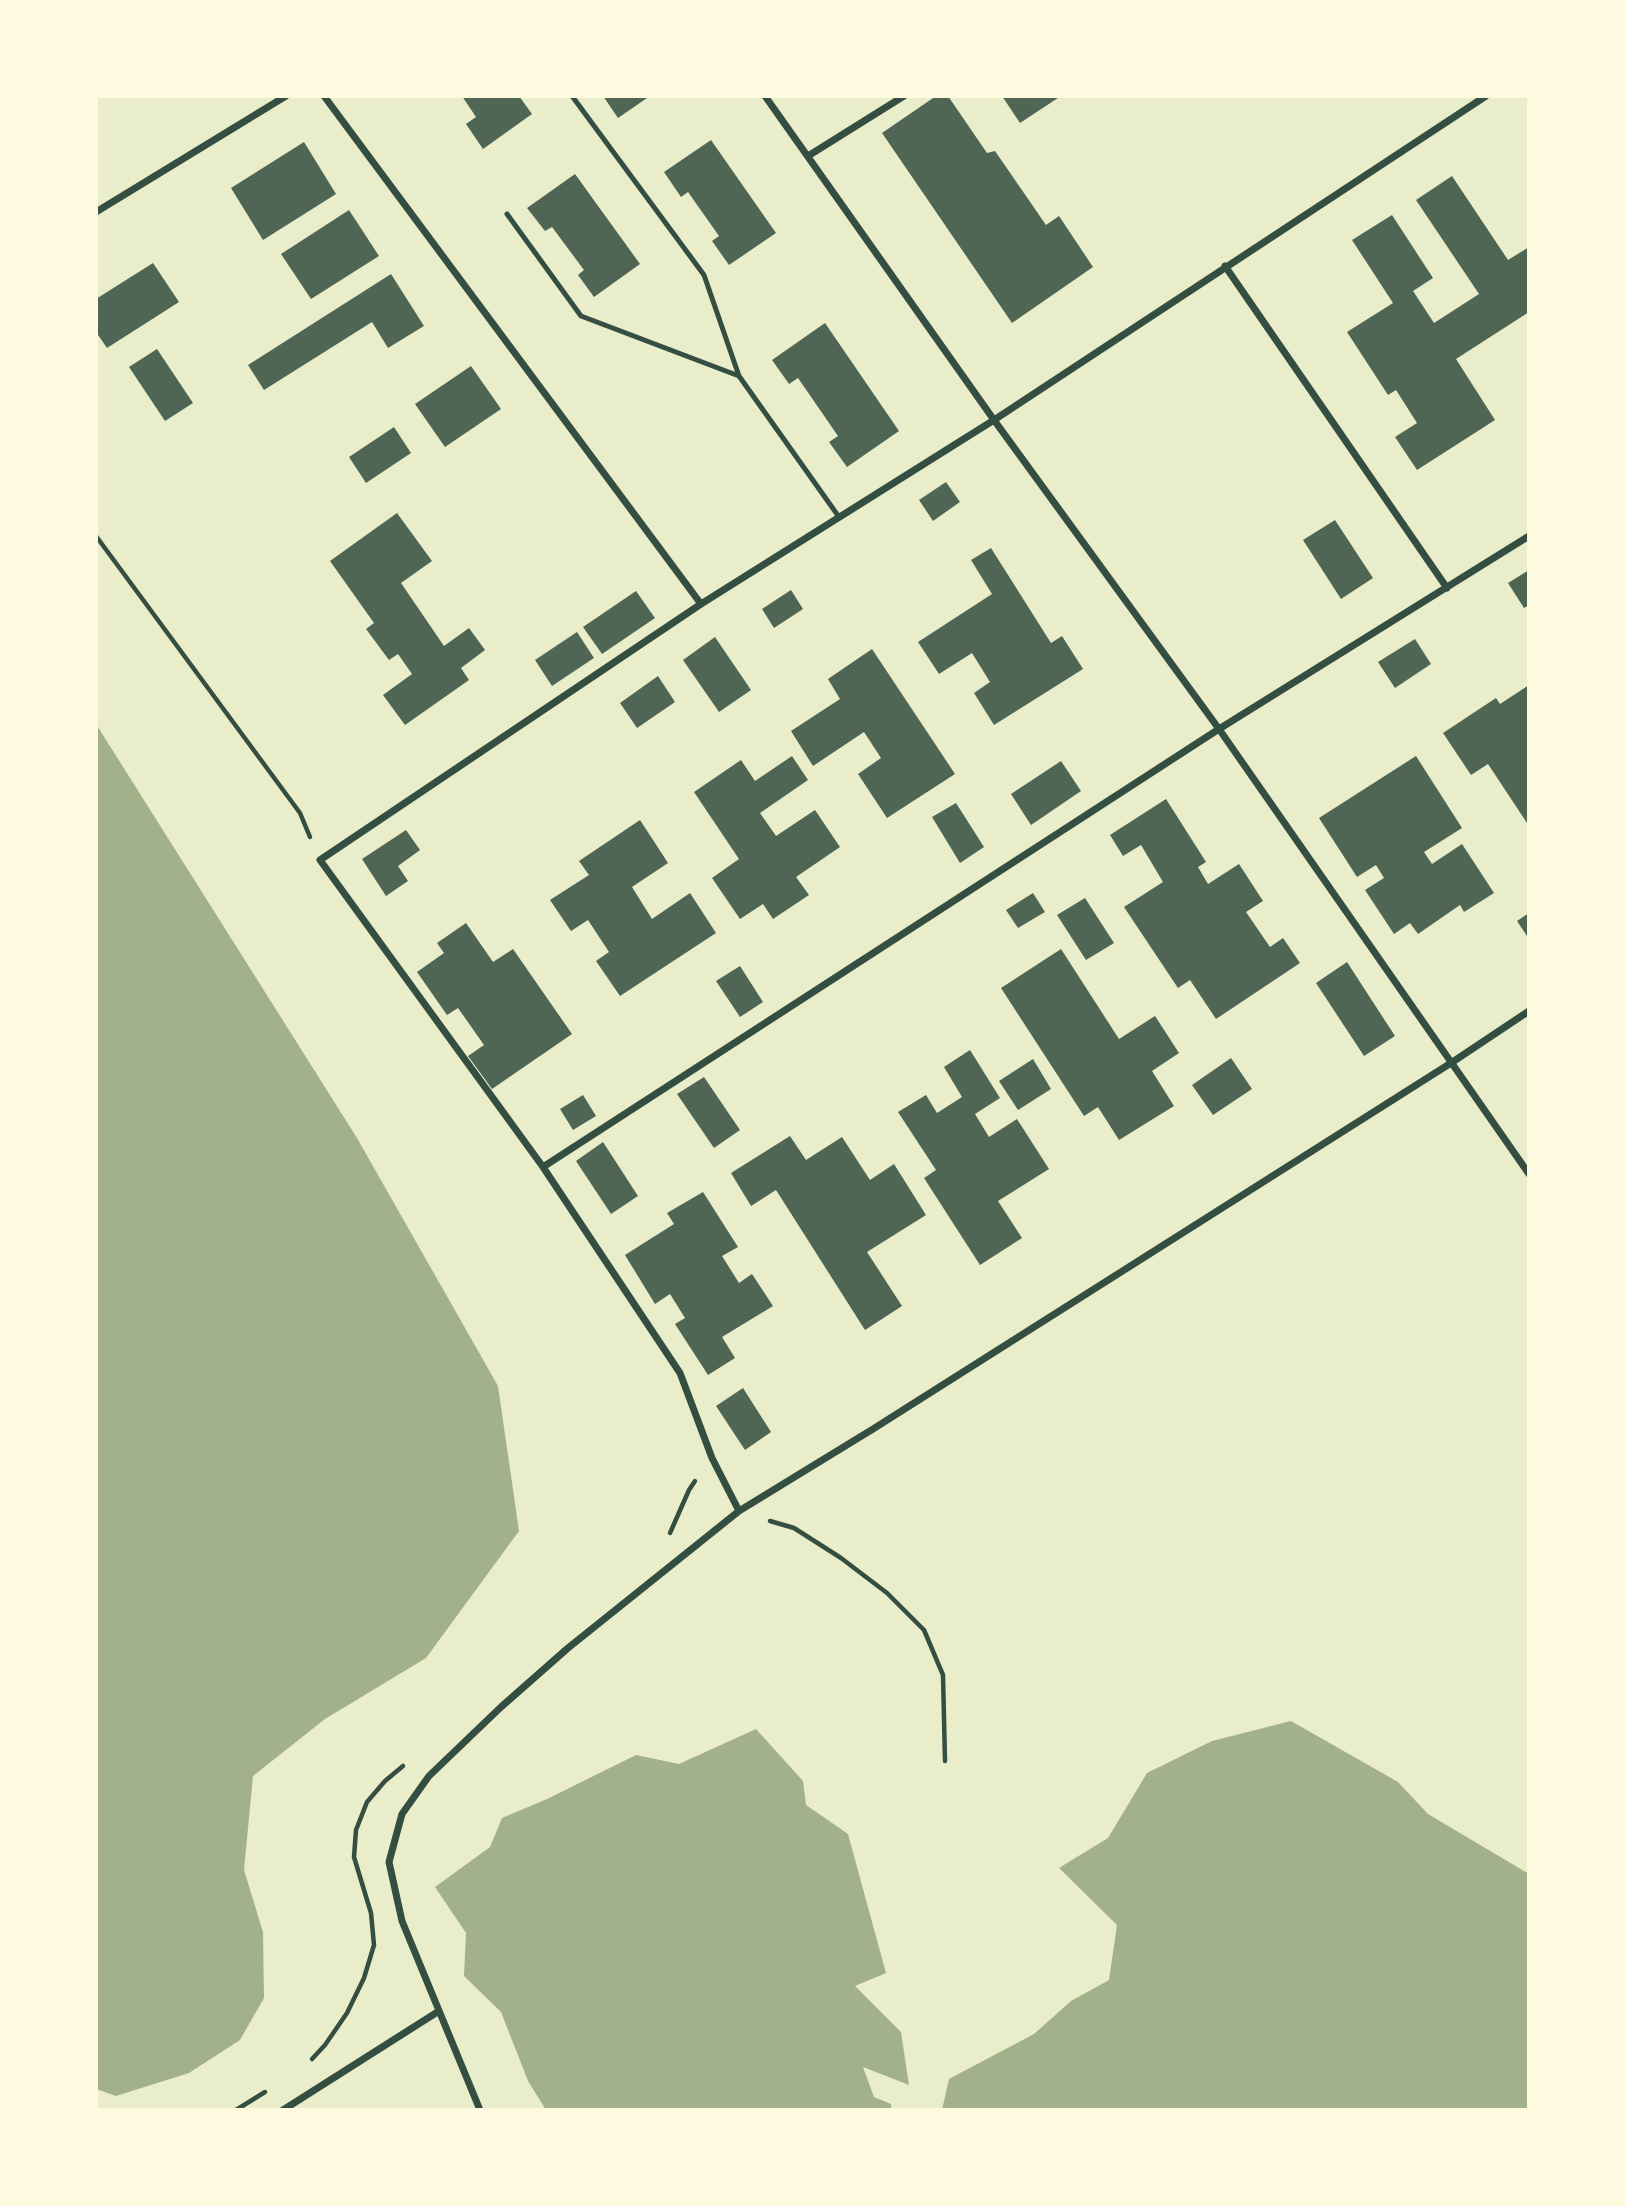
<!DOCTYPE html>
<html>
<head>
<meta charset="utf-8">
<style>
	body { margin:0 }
	#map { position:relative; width:1625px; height:2206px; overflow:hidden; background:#e9edc9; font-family:Roboto,sans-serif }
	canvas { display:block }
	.frame { position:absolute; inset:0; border:98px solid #fefae0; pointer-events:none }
</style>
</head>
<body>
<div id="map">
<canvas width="1625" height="2206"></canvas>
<div class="frame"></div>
</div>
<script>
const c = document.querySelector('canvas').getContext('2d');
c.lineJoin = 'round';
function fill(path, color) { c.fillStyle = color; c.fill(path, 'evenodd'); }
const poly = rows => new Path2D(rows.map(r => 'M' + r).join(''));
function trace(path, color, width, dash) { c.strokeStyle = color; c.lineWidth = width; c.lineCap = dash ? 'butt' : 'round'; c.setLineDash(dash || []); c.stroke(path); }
const water = poly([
	[96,724,357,1138,498,1386,519,1531,426,1658,325,1719,253,1776,244,1870,263,1932,264,1998,240,2040,189,2073,116,2096,96,2089],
	[1291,1721,1398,1782,1428,1814,1529,1874,1529,2110,942,2110,949,2079,1034,2034,1071,2001,1109,1980,1117,1925,1059,1868,1108,1838,1147,1773,1212,1741],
	[756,1729,803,1781,806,1805,848,1834,886,1973,855,1986,901,2032,909,2085,863,2067,874,2097,891,2104,891,2110,546,2110,528,2081,501,2012,464,1976,466,1933,435,1887,490,1847,502,1818,547,1799,636,1755,679,1764]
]);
const building = poly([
	[462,96,519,96,532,114,483,149,466,124,476,117],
	[603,96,650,96,618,118],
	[936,96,948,96,987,153,995,151,1046,225,1059,216,1093,267,1012,323,882,133],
	[1002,96,1061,96,1020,123],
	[711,140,776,233,729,265,712,241,719,236,688,192,681,197,664,172],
	[304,142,336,194,263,240,231,188],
	[575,174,640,264,594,297,578,275,584,270,552,227,545,231,527,208],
	[1452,176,1508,260,1529,247,1529,312,1456,359,1495,420,1417,470,1395,437,1417,423,1396,390,1388,395,1347,332,1393,303,1352,240,1392,215,1433,278,1413,291,1434,323,1479,294,1416,200],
	[349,210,379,256,311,299,281,254],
	[153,263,179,302,107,348,96,332,96,299],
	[391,274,424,326,388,348,372,322,264,390,248,365],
	[825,323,899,431,847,467,829,442,838,436,798,378,789,384,772,360],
	[157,349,193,403,165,421,129,367],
	[471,366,501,409,445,447,415,404],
	[394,427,411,453,366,483,349,457],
	[946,482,960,502,933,521,919,500],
	[397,513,432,561,401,583,444,646,469,628,485,650,461,668,469,680,405,725,383,695,412,674,398,654,389,660,366,629,374,623,330,561],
	[1335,520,1373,578,1341,599,1303,540],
	[991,548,1051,643,1062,636,1083,669,994,725,974,693,990,682,972,653,939,674,918,642,992,594,971,560],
	[1529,570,1529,605,1524,608,1508,583],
	[791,590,803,609,774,628,762,609],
	[636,591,655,618,602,654,583,627],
	[577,632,594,658,552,686,535,660],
	[715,637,751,690,719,712,683,660],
	[1415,639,1431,664,1395,688,1378,662],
	[872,649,955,774,887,818,858,774,881,758,864,732,813,766,791,731,840,699,828,679],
	[658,676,675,702,637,728,620,703],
	[1529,685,1529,826,1488,764,1471,775,1443,733,1496,698,1500,704],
	[792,756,808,780,760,813,776,836,815,810,840,847,796,877,809,895,773,919,763,904,740,919,712,878,739,859,694,792,741,760,755,781],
	[1416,756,1462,828,1424,852,1432,864,1462,844,1494,893,1464,912,1460,905,1418,934,1410,923,1394,934,1365,890,1384,878,1376,865,1357,877,1319,818],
	[1061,761,1081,791,1031,825,1011,794],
	[1166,799,1206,862,1198,867,1208,884,1239,864,1263,901,1246,912,1270,947,1283,938,1300,963,1216,1019,1190,980,1178,988,1124,907,1163,882,1141,845,1123,856,1110,835],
	[956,803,984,847,960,863,932,817],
	[640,820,668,863,632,887,652,919,690,893,716,933,620,996,596,961,609,952,588,920,571,931,550,900,589,875,579,861],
	[406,830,420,850,398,866,408,881,386,896,362,859],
	[1033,893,1045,912,1018,928,1006,910],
	[1085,898,1114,943,1086,960,1057,915],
	[1529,913,1529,939,1517,921],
	[466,923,493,962,513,949,572,1034,492,1089,468,1056,484,1045,458,1008,447,1015,417,972,444,953,437,943],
	[1061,949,1119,1039,1155,1016,1179,1053,1152,1071,1174,1106,1119,1140,1098,1107,1084,1116,1001,988],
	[1347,962,1395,1036,1364,1056,1316,983],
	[740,966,763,1002,740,1017,716,981],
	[970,1050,1000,1098,975,1114,989,1137,1017,1119,1049,1169,998,1201,1022,1238,980,1265,924,1178,936,1170,898,1112,926,1095,937,1113,962,1097,944,1067],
	[1231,1058,1252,1089,1213,1115,1192,1085],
	[1033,1059,1051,1089,1018,1110,999,1081],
	[704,1077,740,1130,714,1148,677,1094],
	[583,1095,596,1116,573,1130,560,1109],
	[790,1136,806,1160,842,1137,870,1180,894,1164,926,1215,867,1252,902,1306,865,1330,776,1190,751,1206,731,1173],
	[603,1142,638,1196,611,1214,576,1161],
	[703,1192,738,1247,722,1256,739,1283,752,1274,773,1306,722,1337,735,1358,708,1375,675,1324,685,1318,670,1294,655,1304,625,1255,674,1224,667,1213],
	[743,1388,771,1432,745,1450,716,1406]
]);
const path = poly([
	[96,536,300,813,310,837],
	[770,1521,794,1528,841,1558,887,1593,924,1630,943,1675,945,1761],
	[670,1533,689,1490,695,1481],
	[312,2059,325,2045,347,2013,364,1978,374,1945,371,1913,354,1857,356,1830,367,1802,385,1781,403,1766],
	[236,2110,265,2092]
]);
const service = poly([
	[572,96,704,275,739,376,839,517],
	[507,214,581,316,739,376]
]);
const minor = poly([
	[324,96,701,604],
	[765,96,994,420,1219,729,1529,1174],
	[808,156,904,96],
	[96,212,286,96],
	[1225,266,1447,588],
	[543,1167,1219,729,1529,536],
	[739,1511,712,1458,680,1373,543,1167,320,860,701,604,994,420,1486,96],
	[283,2110,439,2011],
	[480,2110,402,1921,389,1862,402,1814,429,1776,501,1707,568,1648,739,1511,873,1429,1451,1063,1529,1011]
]);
fill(water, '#a3b18a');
fill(building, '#4f6655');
trace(path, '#344e41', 4.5);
trace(service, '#344e41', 5);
trace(minor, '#344e41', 7);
</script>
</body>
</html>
